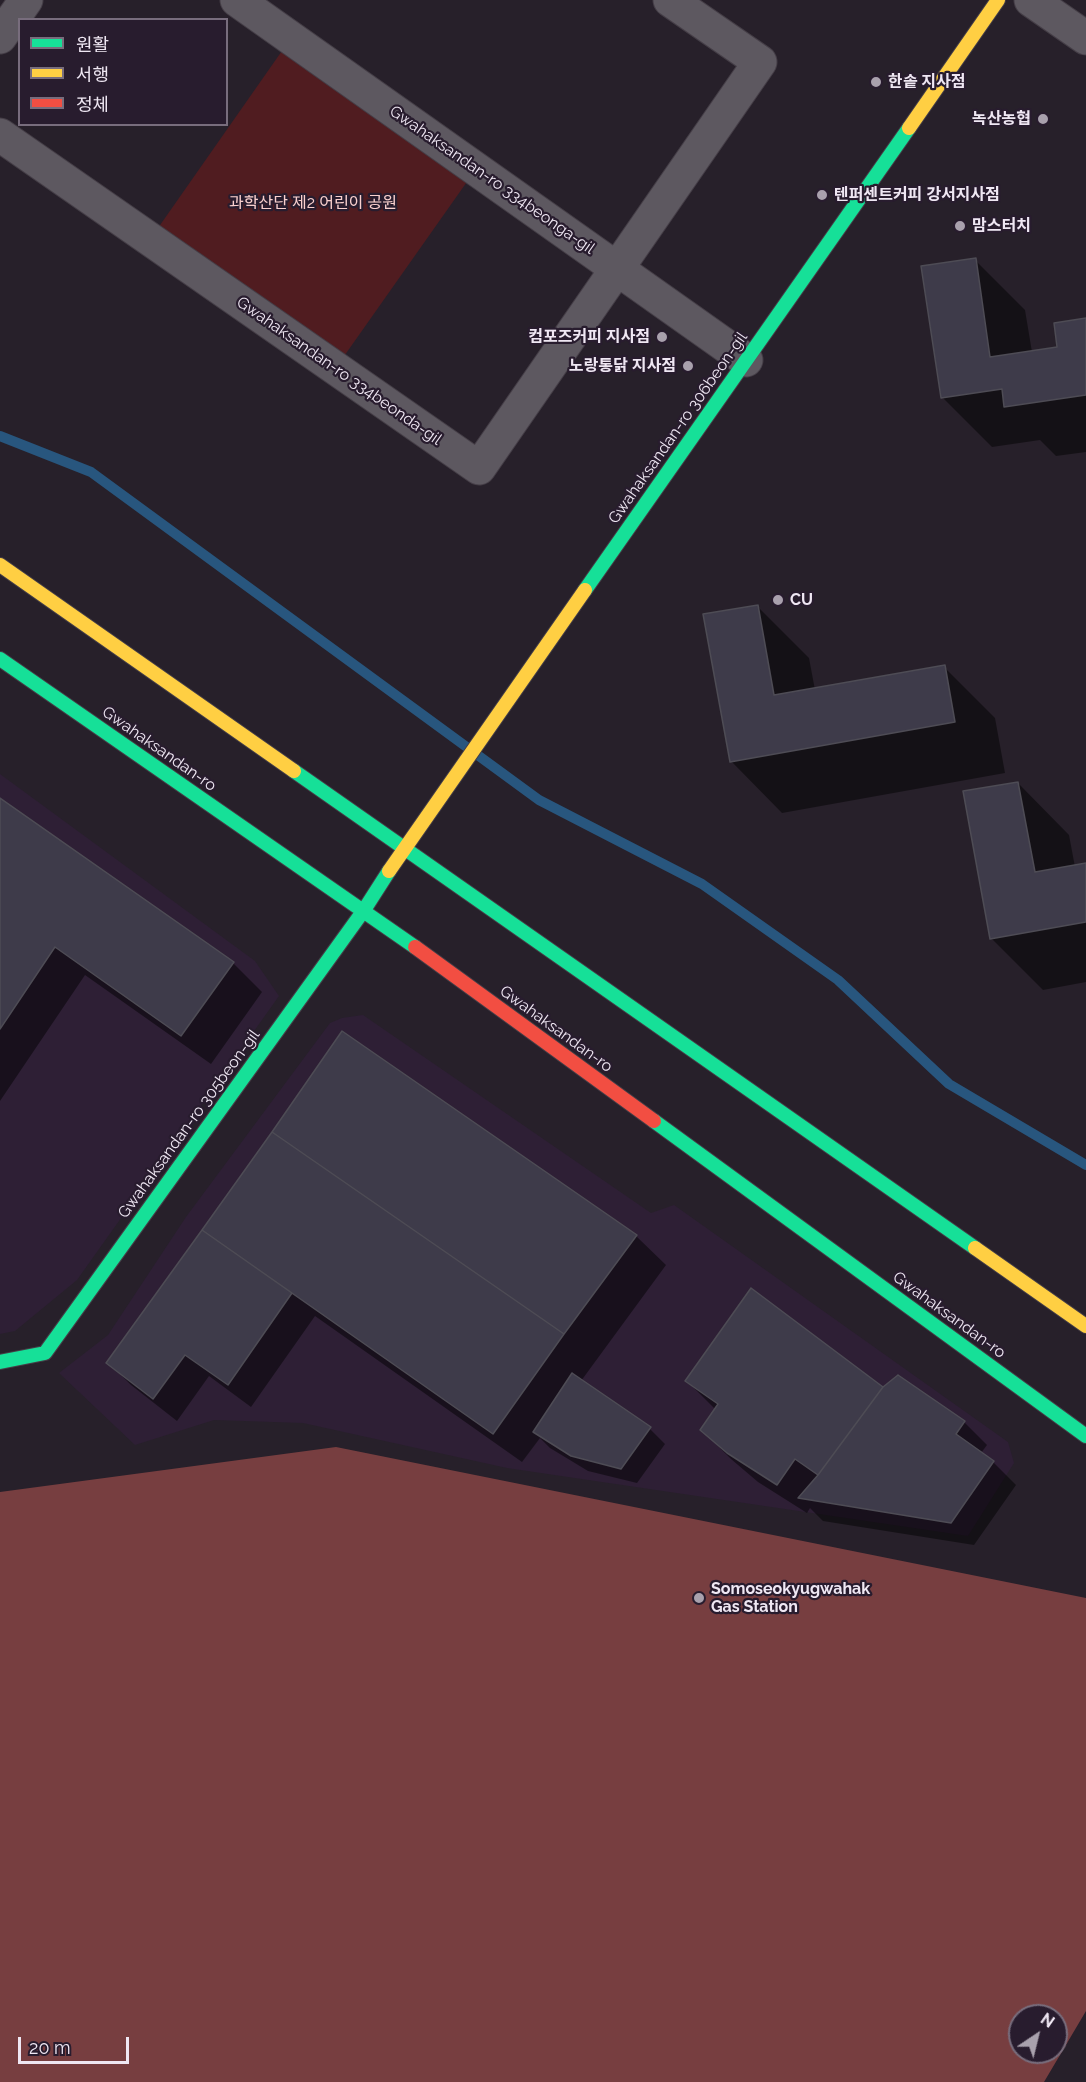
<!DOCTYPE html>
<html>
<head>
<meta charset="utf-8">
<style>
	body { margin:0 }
	#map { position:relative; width:1086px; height:2082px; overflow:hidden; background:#27202a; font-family:Raleway,"Noto Sans KR",sans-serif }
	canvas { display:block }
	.legend { position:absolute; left:18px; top:18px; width:210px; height:108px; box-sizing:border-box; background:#281c2e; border:2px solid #786d7d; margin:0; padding:8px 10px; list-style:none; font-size:18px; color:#efe7f3 }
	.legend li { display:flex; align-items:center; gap:12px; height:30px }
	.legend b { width:30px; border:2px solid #786d7d }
	.north { position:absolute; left:1008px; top:2004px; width:60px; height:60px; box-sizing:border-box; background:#281c2e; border:2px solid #786d7d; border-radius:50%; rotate:35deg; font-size:16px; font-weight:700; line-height:24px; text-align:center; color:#efe7f3 }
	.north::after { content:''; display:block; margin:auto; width:21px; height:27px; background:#a9a1ad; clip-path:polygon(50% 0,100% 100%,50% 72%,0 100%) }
	.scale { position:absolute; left:18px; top:2037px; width:111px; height:27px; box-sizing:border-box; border:3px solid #efe7f3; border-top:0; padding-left:8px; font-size:18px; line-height:21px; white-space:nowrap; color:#efe7f3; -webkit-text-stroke:4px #281c2e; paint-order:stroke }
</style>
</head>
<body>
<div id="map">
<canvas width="1086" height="2082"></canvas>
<ul class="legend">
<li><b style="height:8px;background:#16e098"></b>원활</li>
<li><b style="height:8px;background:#ffcf43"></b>서행</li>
<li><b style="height:8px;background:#f24e42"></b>정체</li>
</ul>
<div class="north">N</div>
<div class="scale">20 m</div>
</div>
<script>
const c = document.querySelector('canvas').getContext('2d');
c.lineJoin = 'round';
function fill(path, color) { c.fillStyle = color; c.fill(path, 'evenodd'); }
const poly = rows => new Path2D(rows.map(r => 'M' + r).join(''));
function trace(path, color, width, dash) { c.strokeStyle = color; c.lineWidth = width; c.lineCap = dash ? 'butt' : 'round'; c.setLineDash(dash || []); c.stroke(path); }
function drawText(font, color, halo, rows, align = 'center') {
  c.font = font + ' Raleway,"Noto Sans KR",sans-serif'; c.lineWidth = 4.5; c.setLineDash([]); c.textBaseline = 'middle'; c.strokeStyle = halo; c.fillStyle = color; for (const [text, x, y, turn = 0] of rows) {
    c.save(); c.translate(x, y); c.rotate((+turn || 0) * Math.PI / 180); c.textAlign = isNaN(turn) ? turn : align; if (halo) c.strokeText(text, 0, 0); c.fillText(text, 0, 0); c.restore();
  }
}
const built = poly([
	[0,774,255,961,279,996,77,1280,15,1331,0,1334],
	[363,1015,651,1213,674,1205,1008,1442,1014,1463,968,1536,507,1468,303,1423,214,1420,135,1445,59,1373,108,1335,186,1217,330,1023,342,1018]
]);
const green = poly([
	[291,38,476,169,335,369,151,238]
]);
const forest = poly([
	[336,1447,1086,1598,1086,2011,1044,2082,0,2082,0,1492],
	[1020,2016,1056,2016,1056,2052,1020,2052]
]);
const shadow = poly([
	[975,260,1025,310,1032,352,1059,348,1086,319,1086,452,1056,456,1040,440,992,447,942,397],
	[757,606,809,658,815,690,944,667,995,718,1005,773,782,813,731,761],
	[1018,783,1069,835,1075,867,1086,865,1086,982,1043,990,991,938],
	[0,800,233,963,262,992,211,1064,85,975,0,1101],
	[342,1033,636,1236,666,1265,581,1381,650,1429,665,1444,637,1483,588,1471,550,1448,540,1438,522,1462,315,1316,251,1407,209,1376,177,1421,131,1385,108,1362,203,1231],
	[687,1381,883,1389,964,1422,987,1445,981,1453,993,1462,1016,1485,974,1545,823,1521,810,1508,807,1513,758,1482,731,1459,702,1430,716,1410]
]);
const stream = poly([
	[0,436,91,472,539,800,702,884,838,980,949,1084,1086,1165]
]);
const building = poly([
	[976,258,990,357,1057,347,1054,323,1086,318,1086,395,1004,407,1002,389,941,398,921,266,976,258],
	[758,605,774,695,945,665,955,722,730,762,703,614,758,605],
	[1018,782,1035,872,1086,863,1086,922,990,939,963,791,1018,782],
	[0,798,234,962,181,1036,55,947,0,1029,0,798],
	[342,1031,637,1235,564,1334,272,1132,342,1031],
	[272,1132,564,1334,493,1434,202,1230,272,1132],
	[202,1230,292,1293,228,1385,185,1355,153,1399,106,1363,202,1230],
	[751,1288,883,1387,818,1475,795,1459,777,1485,727,1453,700,1430,718,1404,685,1381,751,1288],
	[572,1373,651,1427,621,1469,571,1456,533,1432,572,1373],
	[898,1375,965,1421,956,1434,994,1461,951,1523,798,1498,818,1475,883,1387,898,1375]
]);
const street = poly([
	[237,0,746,360],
	[1031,0,1086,38],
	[0,37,26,0],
	[0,135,479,468,760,62,670,0]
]);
const fast = poly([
	[585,590,909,128],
	[0,659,415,947],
	[294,771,975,1248],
	[654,1121,1086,1436],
	[0,1362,45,1353,364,910,389,871]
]);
const slow = poly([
	[909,128,998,0],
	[0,565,294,771],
	[389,871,585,590],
	[975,1248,1086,1326]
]);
const jam = poly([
	[415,947,654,1121]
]);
const markers = [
	[876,82,6,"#a9a1ad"],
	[1043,119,6,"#a9a1ad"],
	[822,195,6,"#a9a1ad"],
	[960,226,6,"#a9a1ad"],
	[662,337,6,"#a9a1ad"],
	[688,366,6,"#a9a1ad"],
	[778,600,6,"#a9a1ad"],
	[699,1598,6,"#a9a1ad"]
];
const poiNames = [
	["한솥 지사점",888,82],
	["녹산농협",1031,119,"right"],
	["텐퍼센트커피 강서지사점",834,195],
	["맘스터치",972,226],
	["컴포즈커피 지사점",650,337,"right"],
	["노랑통닭 지사점",676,366,"right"],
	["CU",790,600],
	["Somoseokyugwahak",711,1589],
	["Gas Station",711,1607]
];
const streetNames = [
	["Gwahaksandan-ro 334beonga-gil",492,180,35],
	["Gwahaksandan-ro 334beonda-gil",339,371,35],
	["Gwahaksandan-ro 306beon-gil",678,428,-55],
	["Gwahaksandan-ro",159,749,35],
	["Gwahaksandan-ro",556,1029,36],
	["Gwahaksandan-ro 305beon-gil",189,1124,-54],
	["Gwahaksandan-ro",949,1315,36]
];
const parkNames = [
	["과학산단 제2 어린이 공원",313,203]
];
fill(built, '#2e1f35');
fill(green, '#501c20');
fill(forest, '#773e40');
fill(shadow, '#0007');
trace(stream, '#28567e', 10);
fill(building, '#3e3b4a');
trace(building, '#4e4c55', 1.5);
trace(street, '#453e47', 35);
trace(fast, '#453e47', 16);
trace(slow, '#453e47', 16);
trace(jam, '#453e47', 16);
trace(street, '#5d5860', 33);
trace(fast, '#16e098', 14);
trace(slow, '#ffcf43', 14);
trace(jam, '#f24e42', 14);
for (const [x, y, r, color] of markers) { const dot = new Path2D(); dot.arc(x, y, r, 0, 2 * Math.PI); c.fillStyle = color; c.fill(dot); trace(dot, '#281c2e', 2); }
drawText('bold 16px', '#efe7f3', '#281c2e', poiNames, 'left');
drawText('16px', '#efe7f3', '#281c2e', streetNames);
drawText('16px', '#fad0ce', '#281c2e', parkNames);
</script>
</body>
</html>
